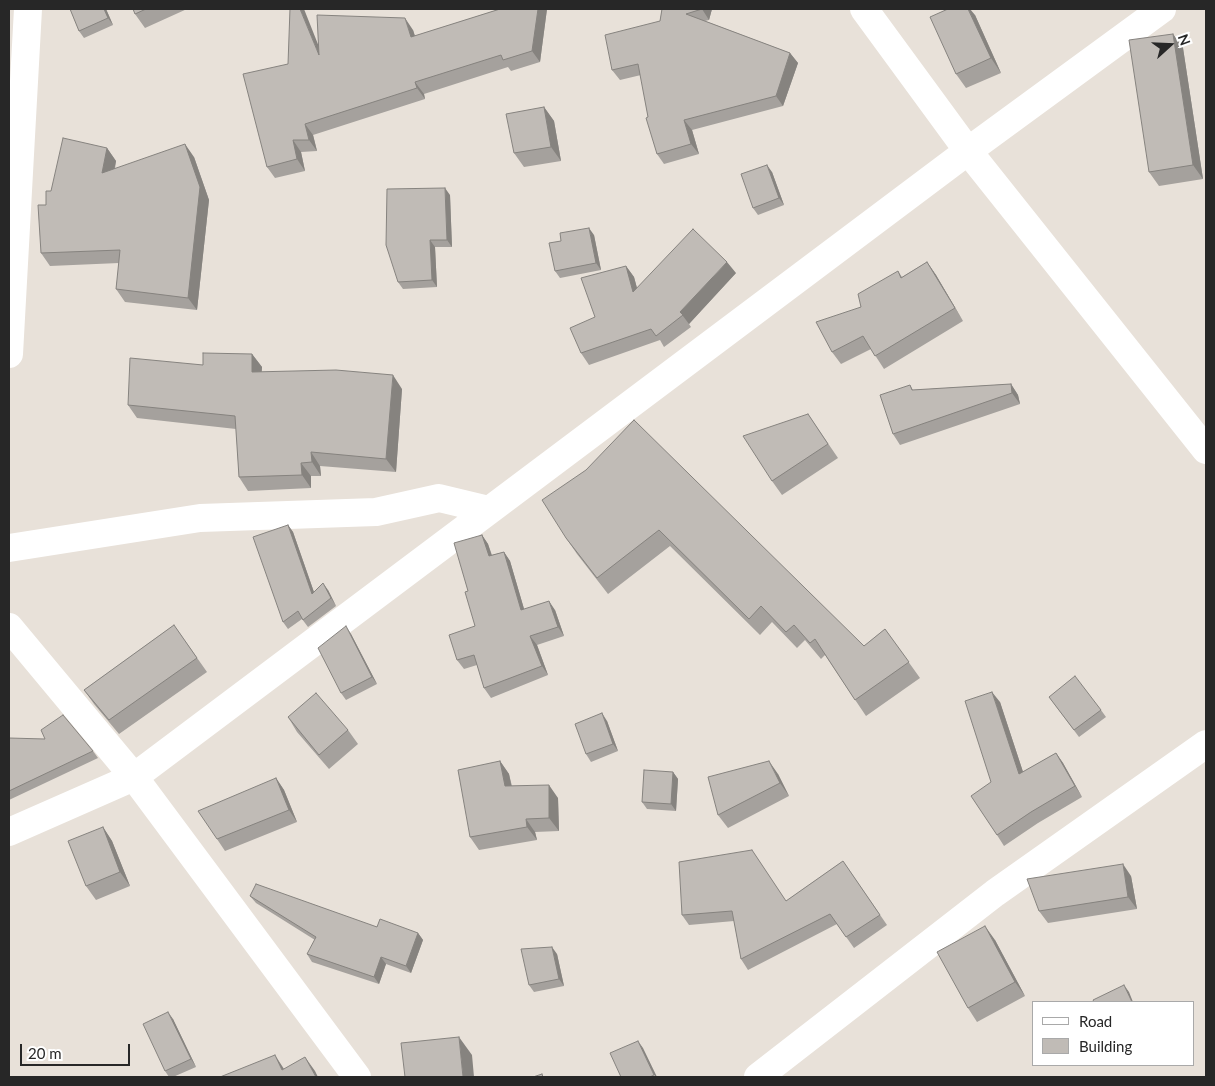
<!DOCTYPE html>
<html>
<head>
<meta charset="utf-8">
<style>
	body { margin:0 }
	#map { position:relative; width:1215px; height:1086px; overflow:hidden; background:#e8e1d9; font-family:Lato,sans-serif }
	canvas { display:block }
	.frame { position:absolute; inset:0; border:10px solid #272727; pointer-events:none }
	.legend { position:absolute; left:1032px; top:1001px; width:162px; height:65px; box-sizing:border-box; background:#fff; border:1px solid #a9a9a9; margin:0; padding:6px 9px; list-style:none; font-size:15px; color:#272727 }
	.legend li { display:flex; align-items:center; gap:10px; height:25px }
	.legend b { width:25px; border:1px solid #a9a9a9 }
	.north { position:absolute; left:1145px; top:20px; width:50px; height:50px; -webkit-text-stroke:4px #fff; paint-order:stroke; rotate:70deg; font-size:14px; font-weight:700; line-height:20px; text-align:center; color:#272727 }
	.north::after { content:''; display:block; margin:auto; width:18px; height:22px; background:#272727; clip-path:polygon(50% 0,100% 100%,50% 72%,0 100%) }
	.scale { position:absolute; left:20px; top:1044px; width:110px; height:22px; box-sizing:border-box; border:2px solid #272727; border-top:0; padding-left:6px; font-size:15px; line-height:18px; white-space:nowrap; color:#272727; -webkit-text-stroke:4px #fff; paint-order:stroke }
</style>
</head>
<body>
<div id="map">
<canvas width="1215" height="1086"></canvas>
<div class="frame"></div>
<ul class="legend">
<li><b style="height:6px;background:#fff"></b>Road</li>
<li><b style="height:14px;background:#c0bbb6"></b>Building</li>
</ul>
<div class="north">N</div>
<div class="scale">20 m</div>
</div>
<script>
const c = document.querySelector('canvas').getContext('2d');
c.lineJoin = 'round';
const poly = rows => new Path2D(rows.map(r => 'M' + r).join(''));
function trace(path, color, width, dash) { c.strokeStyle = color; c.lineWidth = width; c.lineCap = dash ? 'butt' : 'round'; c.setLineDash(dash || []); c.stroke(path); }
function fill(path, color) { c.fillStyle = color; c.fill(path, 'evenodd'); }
const minor = poly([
	[864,9,968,151,1206,450],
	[9,354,28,9],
	[9,548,200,518,376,512,439,498,489,510],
	[9,627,134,777,968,151,1162,9],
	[9,832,134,777,357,1077],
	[758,1077,995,893,1206,744]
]);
const wall = poly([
	[70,9,106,9,113,25,84,38,79,31],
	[133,9,187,9,145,28,135,14],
	[500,9,547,9,540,62,511,71,508,67,424,94,425,99,313,135,317,151,301,152,305,171,275,178,267,167,319,45,413,30,415,36],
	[662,9,712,9,709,20,705,21,790,53,798,63,783,106,692,130,699,154,664,164,657,154,648,117,641,75,620,80,612,70,660,21],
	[975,15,1001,73,966,88,956,74],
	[1173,34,1183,48,1203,179,1159,186,1149,172],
	[544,107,554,121,561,161,524,167,514,153],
	[107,148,116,161,115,169,194,157,209,200,197,310,125,302,116,289,119,263,50,266,41,253,51,191],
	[772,172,784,205,758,215,753,208],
	[450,195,452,247,435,247,437,287,403,289,398,282],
	[594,235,601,270,560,278,555,271],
	[927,262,936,275,963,321,884,369,871,349,841,364,832,352,861,307,898,271,902,277],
	[626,266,634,277,637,288,736,273,689,324,691,327,664,347,660,340,589,365,581,353],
	[252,354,262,367,261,372,402,389,396,472,320,466,321,476,311,476,311,488,248,491,239,477,236,429,137,418,128,405,203,365],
	[1011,384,1018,395,1020,404,900,445,893,434,910,385,913,390],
	[808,414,838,458,782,495,772,481],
	[586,470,864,646,885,629,920,678,866,716,825,655,821,659,805,640,797,648,772,622,760,635,670,546,608,594,577,554,566,538],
	[288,525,293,532,314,592,328,590,336,606,308,627,302,619,288,629,283,622],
	[482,535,488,544,492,555,504,552,510,561,524,609,555,610,564,636,537,645,548,675,491,698,484,688,477,665,464,669,457,660,475,626,468,591],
	[174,625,207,672,119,734,94,704,84,690],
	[351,634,377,684,346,700,341,693],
	[1049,697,1101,710,1106,717,1079,737],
	[1000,702,1023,772,1056,753,1063,763,1082,797,1038,823,1004,846,997,835,991,782],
	[288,717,348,730,358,744,329,769,297,732],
	[607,721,618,751,591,762,586,754],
	[9,738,93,751,98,758,9,800],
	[500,761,509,774,512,786,558,798,559,831,535,832,537,840,479,850,470,837],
	[673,772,678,779,676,811,647,809,642,802],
	[778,774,789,796,728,828,718,815],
	[276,778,284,790,297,822,225,851,217,839],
	[103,827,112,841,130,886,96,900,86,886],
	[843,861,887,925,854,948,837,924,748,970,741,959,734,921,689,925,682,915,786,901],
	[1131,876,1137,909,1048,923,1039,911],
	[250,896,377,927,418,933,423,940,411,973,386,964,379,984,312,962,307,954,315,940,256,903],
	[995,940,1025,996,977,1022,968,1008],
	[557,954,564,986,534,992,529,985],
	[173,1019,196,1067,173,1077,169,1077,165,1071]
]);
const shadedWall = poly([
	[104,9,106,9,113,25,108,18],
	[300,9,304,9,327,67,319,55],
	[538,9,547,9,540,62,532,51],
	[702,9,712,9,709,20],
	[968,9,970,9,975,15,1001,73,991,58],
	[405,18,413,30,419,49,411,37],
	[1173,34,1183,48,1203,179,1193,165],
	[790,53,798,63,783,106,776,96],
	[415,82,424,94,425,99,417,88],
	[544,107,554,121,561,161,551,147],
	[684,120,692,130,699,154,691,144],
	[305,124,313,135,317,151,309,140],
	[293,140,301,152,305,171,297,159],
	[185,144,194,157,209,200,197,310,188,298],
	[107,148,116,161,111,185,102,173],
	[767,165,772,172,784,205,779,198],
	[445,188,450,195,452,247,447,240],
	[589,228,594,235,601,270,596,263],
	[430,240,435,247,437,287,432,280],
	[727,262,736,273,689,324,680,312],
	[927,262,936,275,963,321,955,308],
	[626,266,634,277,641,303,633,292],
	[252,354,262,367,261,386,252,372],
	[393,375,402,389,396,472,386,459],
	[1011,384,1018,395,1020,404,1012,393],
	[311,452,320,466,321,476,312,462],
	[301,463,311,476,311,488,302,475],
	[288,525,293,532,317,601,312,594],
	[482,535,488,544,495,566,489,556],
	[504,552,510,561,527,619,521,610],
	[323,583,328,590,336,606,331,598],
	[549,601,555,610,564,636,558,627],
	[346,626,351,634,377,684,372,677],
	[530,636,537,645,548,675,542,666],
	[992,692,1000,702,1027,784,1019,774],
	[602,713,607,721,618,751,613,744],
	[1056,753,1063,763,1082,797,1075,786],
	[500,761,509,774,514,799,505,786],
	[769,761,778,774,789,796,780,783],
	[673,772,678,779,676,811,671,804],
	[276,778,284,790,297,822,289,810],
	[549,785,558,798,559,831,549,818],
	[526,819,535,832,537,840,527,827],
	[103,827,112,841,130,886,120,872],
	[1123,864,1131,876,1137,909,1128,897],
	[985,926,995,940,1025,996,1015,982],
	[418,933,423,940,411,973,406,966],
	[552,947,557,954,564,986,559,979],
	[381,957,386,964,379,984,374,977],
	[1124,985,1129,992,1133,1002,1132,1002],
	[168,1012,173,1019,196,1067,191,1059],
	[459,1037,472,1055,474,1077,463,1077],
	[638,1041,643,1048,657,1077,656,1077,654,1075],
	[275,1055,284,1069,282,1070],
	[305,1057,315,1071,318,1077,316,1077]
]);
const building = poly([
	[70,9,104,9,108,18,79,31,70,9],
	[133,9,146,9,135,14,133,9],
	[290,9,300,9,319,55,317,15,405,18,411,37,500,9,538,9,532,51,503,60,501,55,415,82,417,88,305,124,309,140,293,140,297,159,267,167,243,74,288,64,290,9],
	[662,9,702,9,686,14,790,53,776,96,684,120,691,144,657,154,646,118,648,117,638,64,612,70,605,35,660,21,662,9],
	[948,9,968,9,991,58,956,74,930,17,948,9],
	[1173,34,1193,165,1149,172,1129,40,1173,34],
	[544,107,551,147,514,153,506,114,544,107],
	[63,138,107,148,102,173,185,144,200,187,188,298,116,289,120,250,41,253,38,205,46,205,46,191,51,191,63,138],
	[767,165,779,198,753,208,741,174,767,165],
	[445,188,447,240,430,240,432,280,398,282,386,245,387,189,445,188],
	[589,228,596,263,555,271,549,243,561,241,560,233,589,228],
	[693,229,727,262,680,312,683,315,656,336,651,329,581,353,570,328,595,317,581,278,626,266,633,292,693,229],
	[927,262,955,308,875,356,863,336,832,352,816,322,861,307,858,294,898,271,901,278,927,262],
	[203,353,252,354,252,372,336,370,393,375,386,459,311,452,312,462,301,463,302,475,239,477,235,416,128,405,130,358,203,365,203,353],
	[1011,384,1012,393,893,434,880,395,910,385,912,390,1011,384],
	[808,414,828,444,772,481,743,436,808,414],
	[634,420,864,646,885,629,909,662,855,700,815,639,810,643,794,625,786,632,761,606,749,619,659,530,597,578,566,538,542,500,586,470,634,420],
	[288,525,312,594,323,583,331,598,303,620,298,611,283,622,253,537,288,525],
	[482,535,489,556,504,552,521,610,549,601,558,627,530,636,542,666,484,688,474,655,457,660,449,635,475,626,465,592,468,591,454,543,482,535],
	[174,625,197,658,109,720,84,690,174,625],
	[346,626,372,677,341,693,318,648,346,626],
	[1075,676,1101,710,1074,730,1049,697,1075,676],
	[992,692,1019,774,1056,753,1075,786,1031,812,997,835,971,796,991,782,965,701,992,692],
	[316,693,348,730,319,755,288,717,316,693],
	[602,713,613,744,586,754,575,724,602,713],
	[63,715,93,751,9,791,9,738,45,739,41,730,63,715],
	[500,761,505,786,549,785,549,818,526,819,527,827,470,837,458,770,500,761],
	[769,761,780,783,718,815,708,777,769,761],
	[644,770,673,772,671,804,642,802,644,770],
	[276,778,289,810,217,839,198,811,276,778],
	[103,827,120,872,86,886,68,841,103,827],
	[752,850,786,901,843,861,880,915,846,937,830,914,741,959,732,911,682,915,679,862,752,850],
	[1123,864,1128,897,1039,911,1027,879,1123,864],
	[256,884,377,927,380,919,418,933,406,966,381,957,374,977,307,954,316,937,250,896,256,884],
	[985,926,1015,982,968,1008,937,952,985,926],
	[552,947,559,979,529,985,521,949,552,947],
	[1124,985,1132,1002,1094,1002,1093,1000,1124,985],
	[168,1012,191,1059,165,1071,143,1024,168,1012],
	[459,1037,463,1077,405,1077,401,1043,459,1037],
	[638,1041,654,1075,650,1077,621,1077,610,1053,638,1041],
	[275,1055,282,1070,305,1057,316,1077,220,1077,275,1055],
	[542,1074,543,1077,533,1077,542,1074]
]);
trace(minor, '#fff', 28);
fill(wall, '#a5a19d');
fill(shadedWall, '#86837f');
fill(building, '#c0bbb6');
trace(building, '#86837f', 1);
</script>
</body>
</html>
